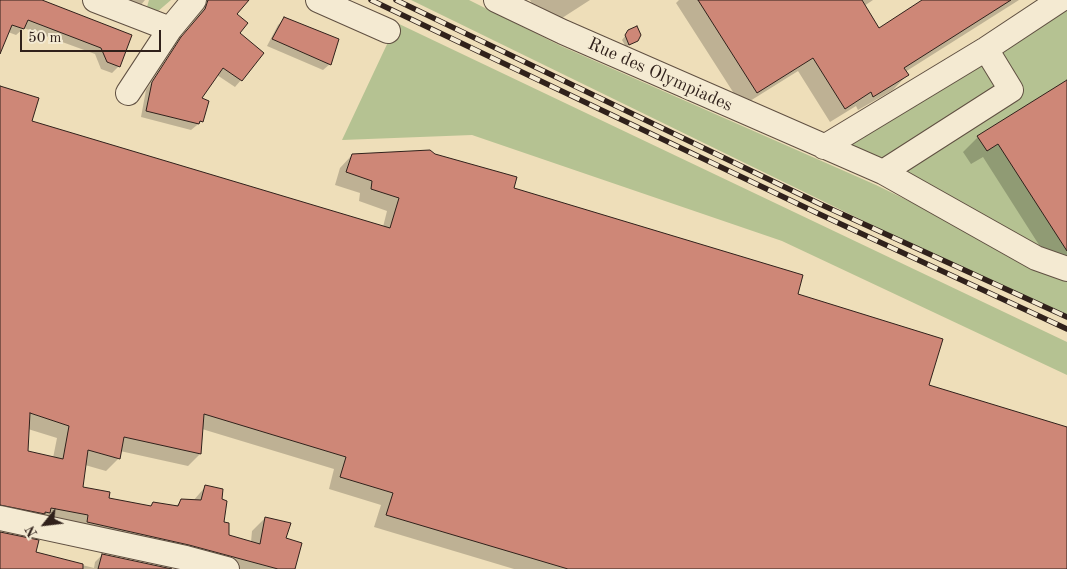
<!DOCTYPE html>
<html>
<head>
<meta charset="utf-8">
<style>
	body { margin:0 }
	#map { position:relative; width:1067px; height:569px; overflow:hidden; background:#eedeb9; font-family:"Old Standard TT",serif }
	canvas { display:block }
	.north { position:absolute; left:20px; top:499px; width:50px; height:50px; -webkit-text-stroke:4px #f4ead2; paint-order:stroke; rotate:241deg; font-size:14px; font-weight:700; line-height:20px; text-align:center; color:#30211b }
	.north::after { content:''; display:block; margin:auto; width:18px; height:22px; background:#30211b; clip-path:polygon(50% 0,100% 100%,50% 72%,0 100%) }
	.scale { position:absolute; left:20px; top:30px; width:141px; height:22px; box-sizing:border-box; border:2px solid #30211b; border-top:0; padding-left:6px; font-size:15px; line-height:18px; white-space:nowrap; color:#30211b; -webkit-text-stroke:4px #f4ead2; paint-order:stroke }
</style>
</head>
<body>
<div id="map">
<canvas width="1067" height="569"></canvas>
<div class="north">N</div>
<div class="scale">50 m</div>
</div>
<script>
const c = document.querySelector('canvas').getContext('2d');
c.lineJoin = 'round';
function fill(path, color) { c.fillStyle = color; c.fill(path, 'evenodd'); }
const poly = rows => new Path2D(rows.map(r => 'M' + r).join(''));
function trace(path, color, width, dash) { c.strokeStyle = color; c.lineWidth = width; c.lineCap = dash ? 'butt' : 'round'; c.setLineDash(dash || []); c.stroke(path); }
function drawText(font, color, halo, rows, align = 'center') {
  c.font = font + ' "Old Standard TT",serif'; c.lineWidth = 5; c.setLineDash([]); c.textBaseline = 'middle'; c.strokeStyle = halo; c.fillStyle = color; for (const [text, x, y, turn = 0] of rows) {
    c.save(); c.translate(x, y); c.rotate((+turn || 0) * Math.PI / 180); c.textAlign = isNaN(turn) ? turn : align; if (halo) c.strokeText(text, 0, 0); c.fillText(text, 0, 0); c.restore();
  }
}
const green = poly([
	[149,0,171,0,157,12,147,7],
	[411,0,469,0,561,46,876,185,1067,278,1067,317,1005,290],
	[1067,4,1067,269,824,147],
	[397,23,1067,342,1067,375,782,241,472,135,342,140]
]);
const shadow = poly([
	[0,0,38,0,130,36,119,66,112,73,101,69,95,54,24,28,16,35,8,32,0,52],
	[108,0,145,0,136,11],
	[208,0,247,0,235,14,241,80,235,87,217,75,200,98,202,121,191,130,141,117,146,90],
	[530,0,590,0,545,29],
	[679,0,873,0,864,6,878,30,925,0,1019,0,905,72,907,75,893,90,858,110,856,106,830,122,798,71,742,106,676,3],
	[284,19,330,64,323,70,267,46,278,25],
	[629,31,637,40,626,47,622,40],
	[1067,81,1067,278,1055,270,983,157,971,164,963,152,978,137],
	[0,88,31,122,383,227,387,211,359,201,360,193,335,185,340,168,352,155,512,188,796,295,928,386,1067,428,1067,569,514,569,374,527,381,505,329,489,334,469,202,429,200,454,188,466,120,451,119,458,106,471,85,465,81,488,107,499,150,507,175,507,182,500,193,501,206,486,228,536,251,542,252,531,265,518,285,539,294,569,223,569,69,525,69,520,0,515],
	[28,429,57,438,53,458,26,452],
	[0,532,37,541,35,553,94,568,95,562,102,555,166,569,0,569]
]);
const building = poly([
	[0,0,42,0,132,35,120,67,107,62,101,48,28,20,24,29,12,25,0,54,0,0],
	[208,0,249,0,237,14,248,23,240,33,264,53,242,81,223,68,202,98,209,101,203,122,200,121,199,124,146,111,152,82,181,37,205,9,208,0],
	[698,0,862,0,879,28,922,0,1011,0,904,68,909,75,873,97,871,92,845,109,813,58,757,93,698,0],
	[284,17,339,39,331,65,272,39,284,17],
	[637,26,641,35,638,41,629,45,625,35,628,30,637,26],
	[1067,80,1067,251,998,144,987,151,977,136,1067,80],
	[0,86,39,98,32,121,390,228,399,198,371,189,372,181,346,172,352,154,430,150,435,154,517,177,514,188,803,275,798,294,943,339,929,385,1067,427,1067,569,568,569,386,515,393,493,340,477,346,457,204,414,201,454,124,437,120,459,88,450,83,487,110,492,109,498,151,506,153,502,178,506,181,499,201,500,205,485,223,489,222,499,227,501,224,522,229,523,229,535,260,544,265,517,291,523,286,538,302,543,295,569,278,569,189,545,87,522,88,515,51,508,50,513,45,512,45,514,0,505,0,86],
	[30,413,69,426,63,459,28,451,30,413],
	[0,532,39,540,36,552,83,564,83,569,0,569,0,532],
	[102,554,172,569,98,569,102,554]
]);
const minor = poly([
	[95,0,170,29],
	[318,0,388,31],
	[496,0,563,32,883,172,1036,258,1067,269],
	[128,93,170,29,194,0],
	[824,147,986,49,1060,0],
	[883,172,1011,90,986,49],
	[0,518,186,558,227,569]
]);
const rail = poly([
	[371,0,817,213,1067,329],
	[396,0,820,204,1067,317]
]);
const streetNames = [
	["Rue des Olympiades",660,75,24]
];
fill(green, '#b5c292');
fill(shadow, '#0003');
fill(building, '#ce8777');
trace(building, '#30211b', 1);
trace(minor, '#605042', 26);
trace(minor, '#f4ead2', 24);
trace(rail, '#30211b', 5.5);
trace(rail, '#f4ead2', 4, [11]);
drawText('18px', '#30211b', '#f4ead2', streetNames);
</script>
</body>
</html>
